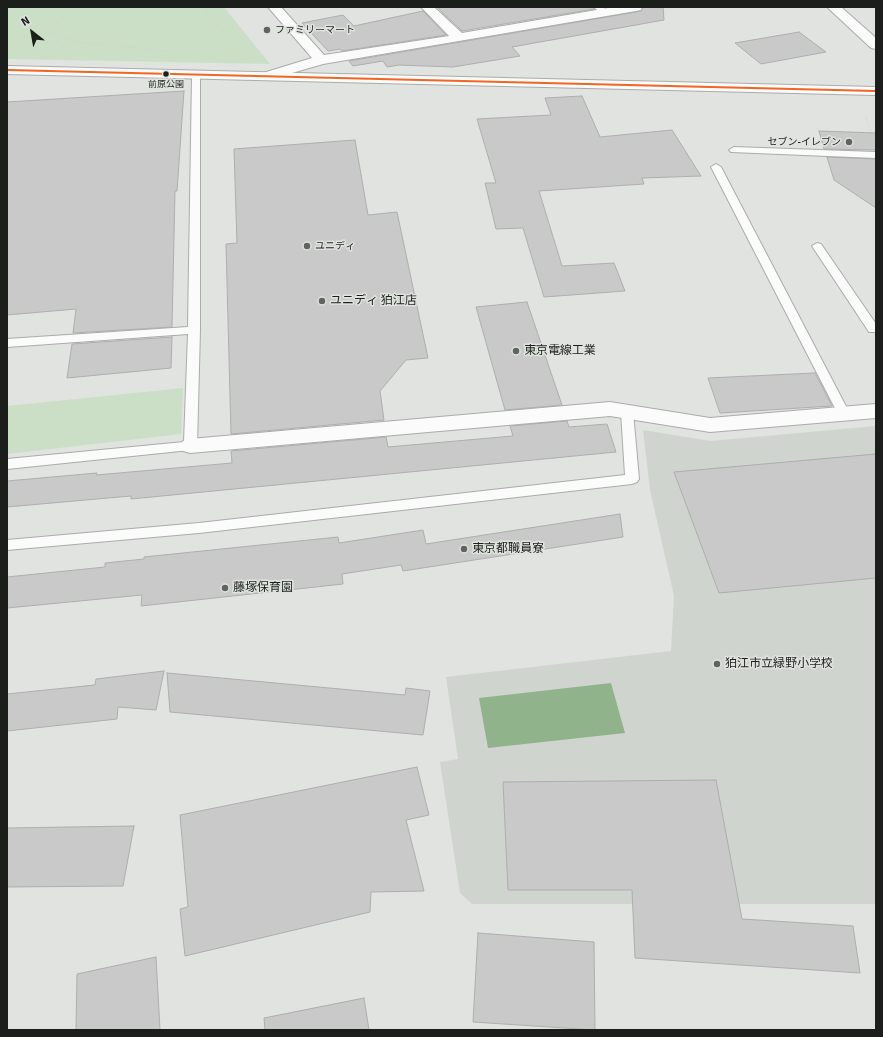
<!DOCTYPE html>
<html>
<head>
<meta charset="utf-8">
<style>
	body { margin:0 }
	#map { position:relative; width:883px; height:1037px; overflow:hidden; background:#e0e3df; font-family:Signika,sans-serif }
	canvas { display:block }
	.frame { position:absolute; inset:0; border:8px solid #1c1e1c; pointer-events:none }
	.north { position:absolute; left:12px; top:12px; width:40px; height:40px; -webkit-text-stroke:3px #dfe4de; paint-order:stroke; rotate:329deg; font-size:11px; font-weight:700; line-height:16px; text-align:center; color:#1c1e1c }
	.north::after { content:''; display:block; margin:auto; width:14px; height:18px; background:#1c1e1c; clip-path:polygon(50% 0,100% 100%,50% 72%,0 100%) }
</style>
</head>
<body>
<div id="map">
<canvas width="883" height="1037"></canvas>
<div class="frame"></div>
<div class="north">N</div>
</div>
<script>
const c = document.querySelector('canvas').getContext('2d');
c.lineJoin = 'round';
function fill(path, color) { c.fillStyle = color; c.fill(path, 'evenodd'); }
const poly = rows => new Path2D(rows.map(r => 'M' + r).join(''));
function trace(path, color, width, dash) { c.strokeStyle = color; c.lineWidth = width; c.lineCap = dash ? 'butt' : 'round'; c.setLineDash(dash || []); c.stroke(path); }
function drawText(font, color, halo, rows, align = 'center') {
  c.font = font + ' Signika,"Noto Sans JP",sans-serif'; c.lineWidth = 3; c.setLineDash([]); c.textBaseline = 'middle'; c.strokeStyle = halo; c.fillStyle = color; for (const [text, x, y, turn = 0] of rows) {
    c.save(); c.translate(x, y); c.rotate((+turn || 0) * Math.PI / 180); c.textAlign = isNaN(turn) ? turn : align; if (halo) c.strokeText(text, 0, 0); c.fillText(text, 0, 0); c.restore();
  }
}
const built = poly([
	[876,426,876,904,472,904,460,893,440,762,458,759,446,677,671,651,674,596,650,490,643,430,711,441]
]);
const green = poly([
	[7,7,224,7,270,64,7,59],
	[183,388,181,434,7,454,7,406]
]);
const water = poly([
	[611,683,625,733,488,748,479,698]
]);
const building = poly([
	[444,7,592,7,594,9,462,31,438,8,444,7],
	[643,7,663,7,664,20,512,47,520,56,453,67,399,65,387,67,383,61,353,66,349,61,636,12,641,11,643,7],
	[423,11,446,35,342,51,340,49,328,51,302,23,343,15,354,26,423,11],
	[799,32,826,52,761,64,735,43,799,32],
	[184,91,177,191,175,191,172,327,73,333,76,309,7,315,7,102,184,91],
	[582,96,600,137,672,130,701,176,642,178,644,184,539,191,562,266,614,263,625,291,544,297,523,228,496,229,485,183,496,183,477,119,551,115,545,98,582,96],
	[819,131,876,133,876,150,824,149,819,131],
	[355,140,368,215,397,212,428,358,406,360,380,391,384,420,231,434,226,244,237,243,234,149,355,140],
	[827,157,876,159,876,208,834,180,827,157],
	[527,302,562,405,505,410,476,307,527,302],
	[172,337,171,368,67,378,72,344,172,337],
	[815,373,832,406,720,413,708,378,815,373],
	[567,421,569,427,607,424,616,452,131,499,131,496,7,507,7,481,97,473,96,475,232,463,231,451,386,437,388,447,513,436,510,426,567,421],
	[876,454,876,578,719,593,674,472,876,454],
	[620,514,623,537,403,571,401,565,342,574,343,584,141,606,142,595,7,608,7,577,105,567,105,563,144,559,144,557,338,537,339,543,423,530,426,544,620,514],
	[164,671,156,710,118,707,117,719,7,731,7,694,95,685,96,679,164,671],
	[167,673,405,695,406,688,430,691,423,735,170,712,167,673],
	[417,767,429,815,406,820,424,891,371,892,370,912,185,956,180,909,188,907,180,815,417,767],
	[716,780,742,919,853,926,860,973,635,958,632,890,508,890,503,782,716,780],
	[134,826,123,886,7,887,7,828,134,826],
	[478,933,594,942,595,1030,473,1022,478,933],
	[156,957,160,1030,76,1030,77,974,156,957],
	[364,998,369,1030,265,1030,264,1018,364,998]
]);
const path = poly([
	[78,7,67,13,49,33,80,42,169,51],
	[208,7,207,12,220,29,230,38,212,53],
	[7,39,49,33,65,48,64,51],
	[866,117,871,133]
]);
const service = poly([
	[594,7,603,7,609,13,608,15,602,15,594,7],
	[196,72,200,75,200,330,197,446,195,449,190,450,7,469,7,459,184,442,188,334,7,347,7,339,188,327,192,75,196,72],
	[734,147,876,152,876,158,731,152,729,150,734,147],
	[716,164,721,167,850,414,849,417,844,418,839,417,838,414,711,167,716,164],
	[817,243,821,244,876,324,876,332,869,332,812,246,817,243],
	[627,408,632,409,633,412,639,479,637,482,632,484,199,533,7,550,7,540,199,523,625,475,621,412,622,409,627,408]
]);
const minor = poly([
	[268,7,281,7,324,55,449,36,421,7,434,7,462,33,614,7,642,7,641,10,636,11,323,64,268,80,263,79,261,76,263,73,312,58,268,7],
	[827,7,841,7,876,38,876,49,871,48,827,7],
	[610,402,710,418,876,404,876,418,710,432,610,416,190,453,183,451,180,446,183,441,190,439,610,402]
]);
const tertiary = poly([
	[7,66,876,87,876,95,7,74,7,66]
]);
const bus1 = poly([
	[7,70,876,91]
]);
const markers = [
	[267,30,4,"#616360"],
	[166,74,3.5,"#1c1e1c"],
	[849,142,4,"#616360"],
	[307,246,4,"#616360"],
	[322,301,4,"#616360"],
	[516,351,4,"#616360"],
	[464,549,4,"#616360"],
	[225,588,4,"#616360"],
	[717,664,4,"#616360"]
];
const farBusnames = [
	["前原公園",166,85]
];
const farPoinames = [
	["ファミリーマート",275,30],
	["セブン-イレブン",841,142,"right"],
	["ユニディ",315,246]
];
const poiNames = [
	["ユニディ 狛江店",330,301],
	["東京電線工業",524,351],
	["東京都職員寮",472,549],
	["藤塚保育園",233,588],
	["狛江市立緑野小学校",725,664]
];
fill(built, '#cfd5ce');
fill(green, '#cbdfc7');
fill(water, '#91b38b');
fill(building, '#c8c9c8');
trace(building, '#adaeae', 1);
trace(service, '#aaacaa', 2);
trace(minor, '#aaacaa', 2);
trace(tertiary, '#aaacaa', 2);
trace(path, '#cdcfcd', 1.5, [0.5, 2]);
fill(service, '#fafbfa');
fill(minor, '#fafbfa');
fill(tertiary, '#fafbfa');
trace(bus1, '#f26522', 2);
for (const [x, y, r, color] of markers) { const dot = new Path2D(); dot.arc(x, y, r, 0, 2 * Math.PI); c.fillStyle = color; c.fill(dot); trace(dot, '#dfe4de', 1.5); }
drawText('9px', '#1c1e1c', '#dfe4de', farBusnames);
drawText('10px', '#1c1e1c', '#dfe4de', farPoinames, 'left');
drawText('12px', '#1c1e1c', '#dfe4de', poiNames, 'left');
</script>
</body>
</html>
